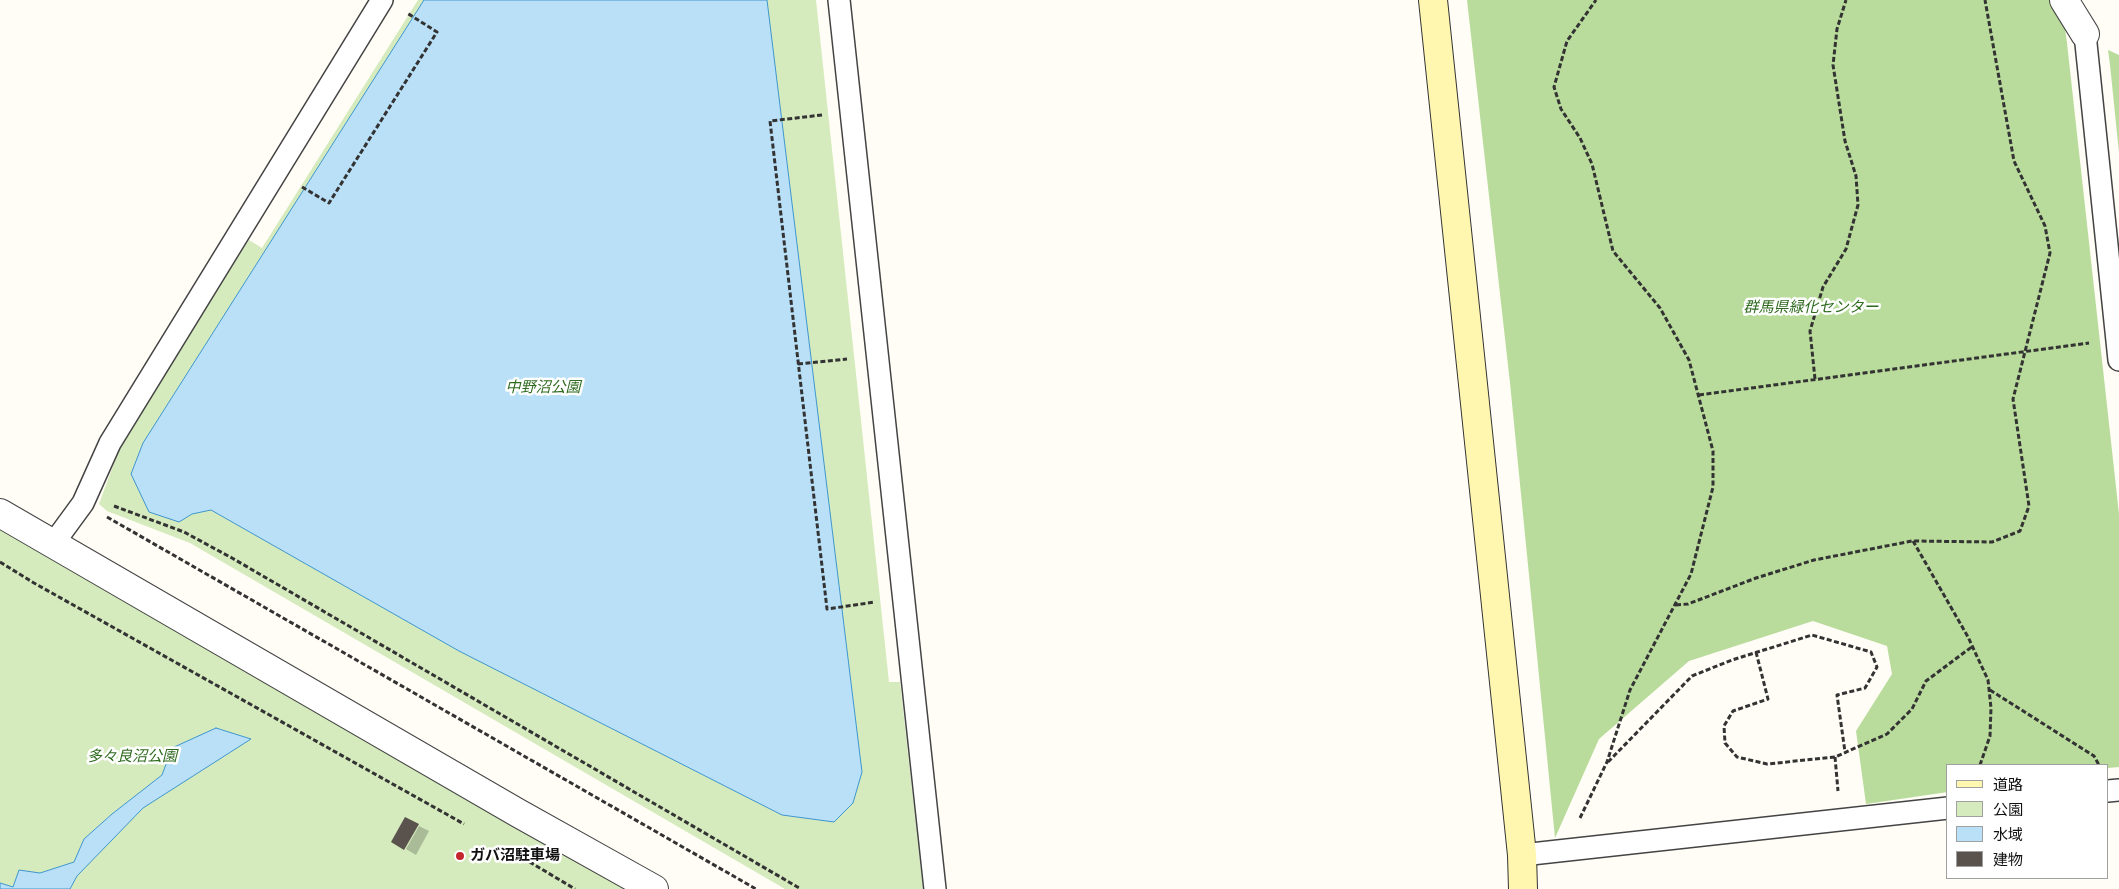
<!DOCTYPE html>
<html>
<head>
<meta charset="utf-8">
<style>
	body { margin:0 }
	#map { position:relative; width:2119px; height:889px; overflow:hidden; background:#fffdf5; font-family:"IBM Plex Serif","Noto Sans JP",serif }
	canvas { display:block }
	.legend { position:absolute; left:1946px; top:764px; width:162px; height:115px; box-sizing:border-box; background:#fff; border:1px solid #a0a0a0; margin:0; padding:6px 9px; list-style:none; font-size:15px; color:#111 }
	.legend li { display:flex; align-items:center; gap:10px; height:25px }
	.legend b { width:25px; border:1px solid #a0a0a0 }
</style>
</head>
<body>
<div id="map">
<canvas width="2119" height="889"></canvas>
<ul class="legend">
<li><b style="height:6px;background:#fff6b0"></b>道路</li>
<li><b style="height:14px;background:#d5ebbd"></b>公園</li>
<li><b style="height:14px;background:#b9e0f7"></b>水域</li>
<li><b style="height:14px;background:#5a524d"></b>建物</li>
</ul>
</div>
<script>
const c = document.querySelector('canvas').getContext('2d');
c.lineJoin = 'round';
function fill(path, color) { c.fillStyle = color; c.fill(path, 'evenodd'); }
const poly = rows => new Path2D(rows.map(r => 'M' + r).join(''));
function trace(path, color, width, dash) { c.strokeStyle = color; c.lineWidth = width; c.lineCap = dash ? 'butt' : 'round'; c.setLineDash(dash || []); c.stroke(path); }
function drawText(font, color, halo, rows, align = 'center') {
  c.font = font + ' "IBM Plex Serif","Noto Sans JP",serif'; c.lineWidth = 5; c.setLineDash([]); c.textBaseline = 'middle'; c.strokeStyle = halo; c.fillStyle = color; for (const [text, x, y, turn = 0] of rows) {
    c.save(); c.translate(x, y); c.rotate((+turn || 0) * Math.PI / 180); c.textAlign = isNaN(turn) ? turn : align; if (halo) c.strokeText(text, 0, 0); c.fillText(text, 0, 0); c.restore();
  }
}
const green = poly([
	[418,0,816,0,889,682,900,682,923,889,785,889,190,543,107,511,99,504,124,436,188,332,249,240,262,248],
	[0,529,47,556,625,889,0,889]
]);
const forest = poly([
	[1467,0,2056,0,2063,14,2067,43,2119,514,2119,767,2108,768,2108,765,1948,765,1948,792,1866,804,1856,731,1892,674,1887,646,1813,621,1689,661,1599,739,1555,838,1510,383],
	[2108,50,2119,55,2119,153,2110,65]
]);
const water = poly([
	[424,0,767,0,862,772,853,803,834,822,782,815,459,651,211,510,192,514,179,522,149,512,131,474,143,443,424,0],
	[216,728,251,739,143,808,77,876,70,889,0,889,0,883,13,887,19,870,40,873,74,862,84,839,112,814,162,775,172,748,216,728]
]);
const shadow = poly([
	[419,826,429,831,416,855,406,849]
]);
const building = poly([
	[405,817,419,824,404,850,391,842]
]);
const path = poly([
	[822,115,770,121,827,609,875,602],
	[302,187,329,203,437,32,407,13],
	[798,364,847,359],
	[1815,379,1810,331,1823,287,1846,249,1858,205,1856,176,1845,141,1833,65,1837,29,1846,0],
	[1699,395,2089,343],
	[114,506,184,532,232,558,801,889],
	[107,517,756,889],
	[1913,541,1968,637,1988,680,1991,708,1990,736,1980,765],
	[0,562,34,583,464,824],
	[1676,605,1688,604,1756,578,1814,560,1912,541,1992,542,2020,531,2029,506,2013,399,2050,253,2045,226,2014,161,1985,0],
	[1756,652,1768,699,1733,711,1724,726,1725,743,1737,757,1767,764,1835,757,1887,734,1912,709,1926,681,1973,646],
	[1990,690,2094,756,2099,765],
	[1835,757,1838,791],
	[1608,762,1692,676,1732,660,1812,635,1871,652,1877,667,1865,688,1837,695,1845,752],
	[1580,818,1607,762,1630,690,1691,574,1713,487,1713,451,1689,360,1660,308,1613,251,1592,164,1580,138,1561,109,1554,87,1567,41,1596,0],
	[523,858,575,889]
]);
const lane = poly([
	[839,0,935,889],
	[2085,34,2119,360],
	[53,544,83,503,110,443,382,0],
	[2108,791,2119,790],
	[1522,855,1948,808]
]);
const street = poly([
	[2064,0,2085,34],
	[0,513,518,813,654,889]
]);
const secondary = poly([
	[1433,0,1522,855,1523,889]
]);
const markers = [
	[460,856,5,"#c4262e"]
];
const parkNames = [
	["群馬県緑化センター",1811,308],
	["中野沼公園",543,388],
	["多々良沼公園",132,757]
];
const poiNames = [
	["ガバ沼駐車場",470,856]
];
fill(green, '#d5ebbd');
fill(forest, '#b9dc9c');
fill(water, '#b9e0f7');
trace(water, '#3f96cf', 1);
fill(shadow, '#0003');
fill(building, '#5a524d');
trace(lane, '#444', 24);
trace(street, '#444', 30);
trace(secondary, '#333', 30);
trace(path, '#333', 3, [5, 2.5]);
trace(lane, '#fff', 21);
trace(street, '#fff', 28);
trace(secondary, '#fff6b0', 28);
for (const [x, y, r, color] of markers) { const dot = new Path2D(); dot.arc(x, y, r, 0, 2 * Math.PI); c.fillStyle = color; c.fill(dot); trace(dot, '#fff', 2); }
drawText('italic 15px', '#2f6b1f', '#fff', parkNames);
drawText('bold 15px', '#111', '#fff', poiNames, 'left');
</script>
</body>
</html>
